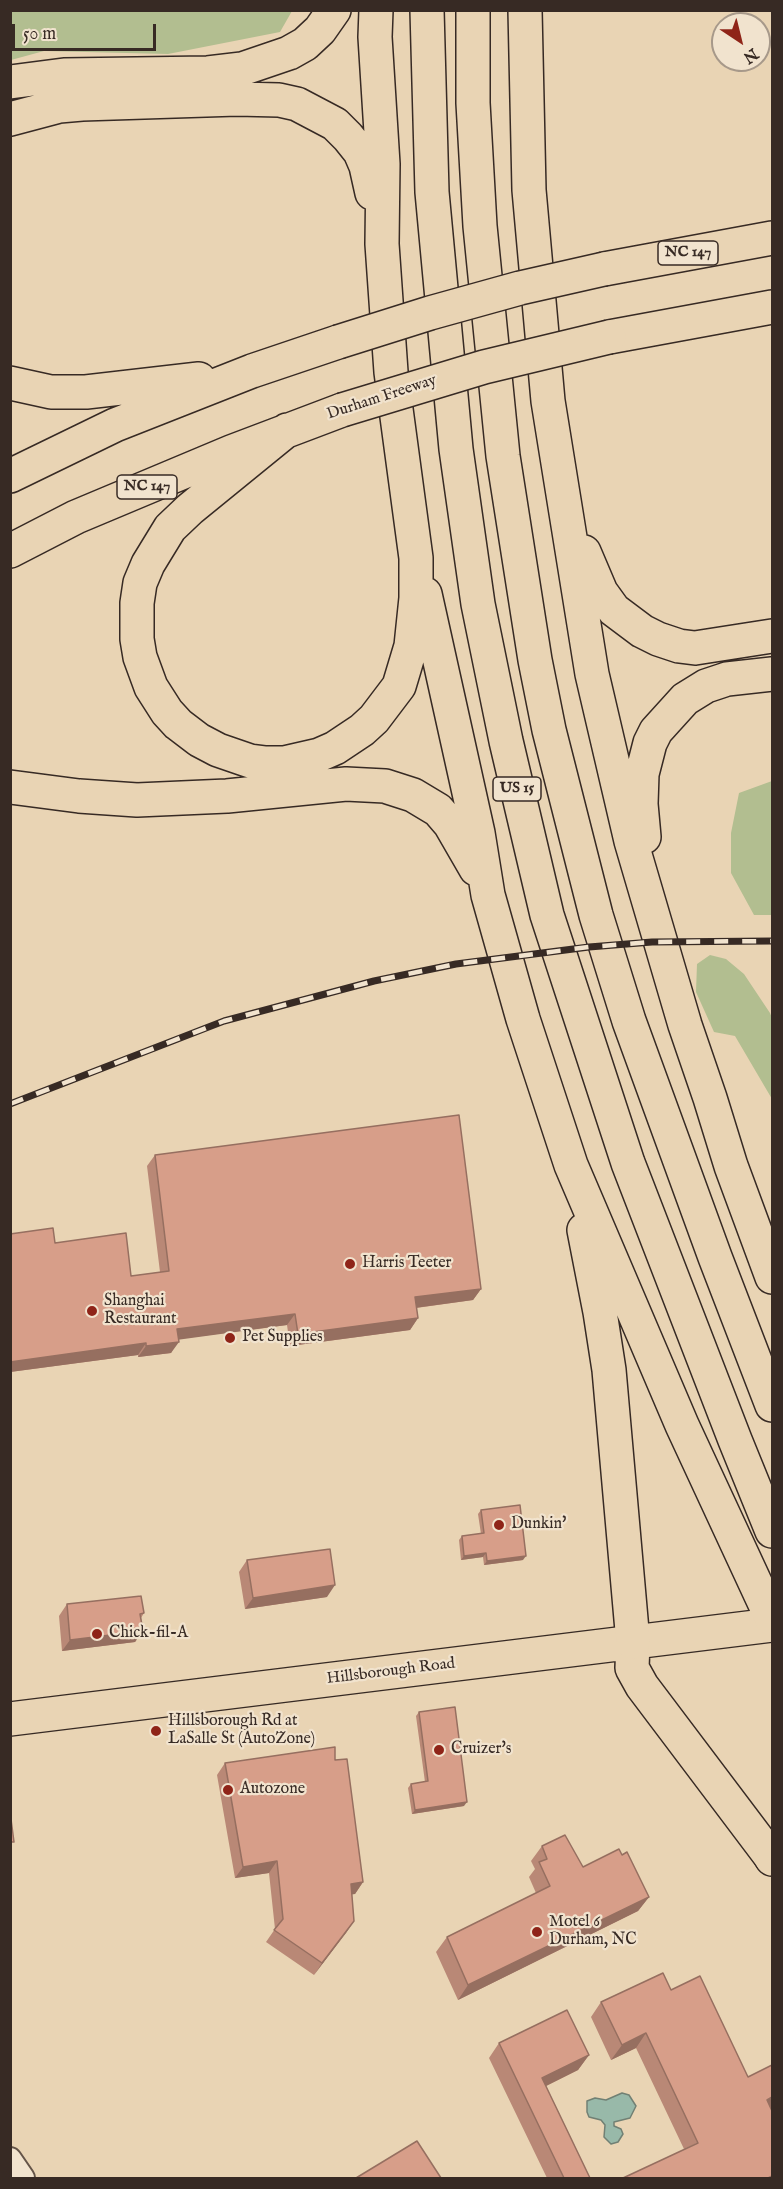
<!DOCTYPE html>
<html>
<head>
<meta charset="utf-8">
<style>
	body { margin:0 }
	#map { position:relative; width:783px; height:2189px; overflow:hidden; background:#e9d4b4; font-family:"IM FELL English",serif }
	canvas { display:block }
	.frame { position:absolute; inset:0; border:12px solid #372a24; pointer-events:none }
	.north { position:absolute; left:711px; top:12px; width:60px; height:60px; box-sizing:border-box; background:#f1e3ce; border:2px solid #a7998a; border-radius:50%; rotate:145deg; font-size:16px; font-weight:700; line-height:24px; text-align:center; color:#372a24 }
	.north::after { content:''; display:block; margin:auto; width:21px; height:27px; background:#8f2418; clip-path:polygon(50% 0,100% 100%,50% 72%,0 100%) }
	.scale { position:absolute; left:12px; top:24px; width:144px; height:27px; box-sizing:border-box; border:3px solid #372a24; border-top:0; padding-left:8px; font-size:18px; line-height:21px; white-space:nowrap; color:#372a24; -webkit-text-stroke:4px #f1e3ce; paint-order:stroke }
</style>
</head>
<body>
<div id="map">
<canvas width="783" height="2189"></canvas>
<div class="frame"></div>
<div class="north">N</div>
<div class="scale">50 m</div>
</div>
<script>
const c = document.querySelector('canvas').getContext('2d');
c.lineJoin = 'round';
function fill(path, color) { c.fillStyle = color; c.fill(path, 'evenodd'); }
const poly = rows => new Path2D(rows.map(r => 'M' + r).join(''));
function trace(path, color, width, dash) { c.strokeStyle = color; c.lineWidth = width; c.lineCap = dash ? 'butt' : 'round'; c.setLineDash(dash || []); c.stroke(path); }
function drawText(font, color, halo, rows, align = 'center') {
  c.font = font + ' "IM FELL English",serif'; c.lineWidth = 4.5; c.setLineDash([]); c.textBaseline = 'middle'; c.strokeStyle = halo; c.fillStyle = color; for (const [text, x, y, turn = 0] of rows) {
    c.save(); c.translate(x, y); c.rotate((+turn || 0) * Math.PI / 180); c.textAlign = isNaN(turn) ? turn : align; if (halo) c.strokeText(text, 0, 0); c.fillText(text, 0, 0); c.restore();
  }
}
const green = poly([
	[11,10,292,10,292,11,280,32,168,54,44,51,11,60],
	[772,781,772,915,754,915,731,873,731,833,739,793],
	[710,955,726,959,744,974,770,1013,772,1018,772,1099,735,1036,714,1032,696,992,697,964]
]);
const water = poly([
	[622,2093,629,2095,636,2106,630,2118,614,2122,614,2126,621,2129,623,2134,618,2142,611,2144,604,2137,605,2125,601,2120,589,2117,587,2112,587,2101,595,2098,606,2100,622,2093]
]);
const minor = poly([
	[10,2159,23,2178]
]);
const primary = poly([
	[633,1642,632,1668,642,1686,771,1857],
	[10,1719,772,1625]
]);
const motorway = poly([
	[427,10,432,192,456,449,478,604,506,741,547,915,628,1163,735,1440,772,1531],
	[473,10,473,103,480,226,503,456,535,660,549,730,596,915,629,1021,715,1257,772,1405],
	[525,10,529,190,548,401,592,674,631,841,685,1025,710,1098,731,1166,772,1277],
	[10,82,64,75,208,73,242,69,289,53,305,44,320,30,334,10],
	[10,119,59,106,82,104,237,99,279,100,297,104,335,124,348,137,360,152,366,166,372,193],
	[604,269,772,238],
	[609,337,772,307],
	[10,383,51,392,86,392,199,379],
	[287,430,190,509,170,528,148,564,140,583,137,603,137,639,140,657,151,687,167,712,178,724,199,740,218,750,250,761,266,763,284,763,319,755,335,748,362,730,374,719,399,686,411,646,416,598,416,558,391,372,382,244,383,164,375,37,376,10],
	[10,476,115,425,252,371,338,342],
	[10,551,76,517,231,452,342,410],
	[584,552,601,592,614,610,642,631,658,639,679,646,695,648,772,636],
	[425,594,478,833,488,895,523,1019,571,1165,682,1425,772,1619],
	[10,787,79,796,137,800,227,796,346,784,385,786,413,795,438,810,450,824,476,869],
	[644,837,641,804,642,774,650,743,656,731,685,699,706,686,727,679,772,674],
	[584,1230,600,1312,609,1370,633,1642],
	[771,1857,772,1859]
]);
const rail = poly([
	[10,1104,224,1021,374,981,456,964,589,947,652,942,772,941]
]);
const motorwayBridge = poly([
	[338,342,430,313,520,288,604,269],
	[342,410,484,367,609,337]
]);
const wall = poly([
	[155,1155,481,1289,473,1300,416,1308,418,1318,410,1330,290,1346,287,1325,178,1339,171,1353,138,1357,138,1355,10,1372,10,1234,55,1243,131,1276,160,1272,147,1166],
	[481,1510,523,1560,484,1565,483,1557,461,1560,459,1540,462,1536,481,1534,478,1514],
	[247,1560,327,1597,245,1609,239,1572],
	[67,1604,144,1613,141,1618,143,1631,135,1642,62,1651,59,1616],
	[419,1712,464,1806,412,1814,408,1788,411,1784,425,1782,416,1716],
	[335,1760,363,1882,355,1894,352,1894,354,1921,314,1975,266,1942,275,1929,269,1873,235,1878,217,1775,225,1763],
	[542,1846,583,1867,622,1855,649,1897,638,1911,458,2000,436,1952,447,1937,536,1893,529,1877,535,1869,531,1861],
	[671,1990,748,2077,771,2108,684,2149,636,2048,611,2060,591,2017,601,2002],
	[499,2043,589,2055,578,2070,546,2086,590,2178,547,2178,489,2058]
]);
const shadedWall = poly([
	[481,1289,473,1300,407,1309,415,1297],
	[295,1314,287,1325,169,1341,177,1329],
	[418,1318,410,1330,290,1346,298,1334],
	[179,1342,171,1353,138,1357,146,1346],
	[146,1343,138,1355,10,1372,10,1362],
	[486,1553,483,1557,461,1560,464,1556],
	[526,1556,523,1560,484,1565,487,1561],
	[335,1585,327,1597,245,1609,253,1598],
	[143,1631,135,1642,62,1651,70,1640],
	[467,1802,464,1806,412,1814,415,1810],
	[277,1861,269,1873,235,1878,243,1867],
	[363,1882,355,1894,343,1896,351,1884],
	[649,1897,638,1911,458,2000,468,1985],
	[354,1921,346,1933,314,1975,322,1963],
	[646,2033,636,2048,611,2060,622,2045],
	[589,2055,578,2070,532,2093,542,2078],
	[772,2097,772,2107,757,2115,767,2100]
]);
const building = poly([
	[459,1115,481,1289,415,1297,418,1318,298,1334,295,1314,177,1329,179,1342,146,1346,146,1343,10,1362,10,1234,53,1228,55,1243,126,1233,131,1276,169,1271,155,1155,459,1115],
	[520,1505,526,1556,487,1561,486,1553,464,1556,462,1536,484,1533,481,1510,520,1505],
	[330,1549,335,1585,253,1598,247,1560,330,1549],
	[141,1596,144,1613,140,1614,143,1631,70,1640,67,1604,141,1596],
	[455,1707,467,1802,415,1810,411,1784,428,1781,419,1712,455,1707],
	[335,1747,335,1760,347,1759,363,1882,351,1884,354,1921,322,1963,274,1930,283,1919,277,1861,243,1867,225,1763,335,1747],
	[10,1819,11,1819,14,1842,10,1842,10,1819],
	[565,1835,583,1867,619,1849,622,1855,627,1852,649,1897,468,1985,447,1937,550,1886,539,1862,547,1859,542,1846,565,1835],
	[663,1973,671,1990,700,1976,748,2077,772,2065,772,2097,767,2100,772,2111,772,2176,768,2178,623,2178,698,2143,646,2033,622,2045,601,2002,663,1973],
	[567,2010,589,2055,542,2078,590,2178,564,2178,499,2043,567,2010],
	[417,2141,441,2178,356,2178,417,2141]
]);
const markers = [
	[350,1264,6,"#8f2418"],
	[92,1311,6,"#8f2418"],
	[230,1338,6,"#8f2418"],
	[499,1525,6,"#8f2418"],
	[97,1634,6,"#8f2418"],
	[156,1731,6,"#8f2418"],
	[439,1750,6,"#8f2418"],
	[228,1790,6,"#8f2418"],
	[537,1932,6,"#8f2418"]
];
const shields = [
	[688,253,60],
	[147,487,60],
	[517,789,48]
];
const shieldNames = [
	["NC 147",688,253],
	["NC 147",147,487],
	["US 15",517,789]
];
const streetNames = [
	["Durham Freeway",382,398,-18],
	["Hillsborough Road",391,1672,-7]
];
const poiNames = [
	["Harris Teeter",362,1264],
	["Shanghai",104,1302],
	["Restaurant",104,1320],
	["Pet Supplies",242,1338],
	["Dunkin'",511,1525],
	["Chick-fil-A",109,1634],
	["Hillsborough Rd at",168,1722],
	["LaSalle St (AutoZone)",168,1740],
	["Cruizer's",451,1750],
	["Autozone",240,1790],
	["Motel 6",549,1923],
	["Durham, NC",549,1941]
];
fill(green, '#b2be90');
fill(water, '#98b9a9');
trace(water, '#718074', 1.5);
trace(minor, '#645448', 26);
trace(primary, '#372a24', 36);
trace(motorway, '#372a24', 36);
trace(minor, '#f1e3ce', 22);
trace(primary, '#e9d4b4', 33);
trace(motorway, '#e9d4b4', 33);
trace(rail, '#372a24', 7);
trace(rail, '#f1e3ce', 4.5, [14]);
trace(motorwayBridge, '#372a24', 36, []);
trace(motorwayBridge, '#e9d4b4', 33);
fill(wall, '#b98876');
fill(shadedWall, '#966f60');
fill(building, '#d79e89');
trace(building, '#966f60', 1.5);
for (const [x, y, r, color] of markers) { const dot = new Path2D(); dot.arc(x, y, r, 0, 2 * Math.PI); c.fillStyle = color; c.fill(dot); trace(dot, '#f1e3ce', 2); }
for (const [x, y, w] of shields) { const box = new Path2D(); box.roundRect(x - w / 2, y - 12, w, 24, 4.5); c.fillStyle = '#f1e3ce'; c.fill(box); trace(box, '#372a24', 1.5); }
drawText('bold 15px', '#372a24', null, shieldNames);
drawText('16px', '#372a24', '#f1e3ce', streetNames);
drawText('16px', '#372a24', '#f1e3ce', poiNames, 'left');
</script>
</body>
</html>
